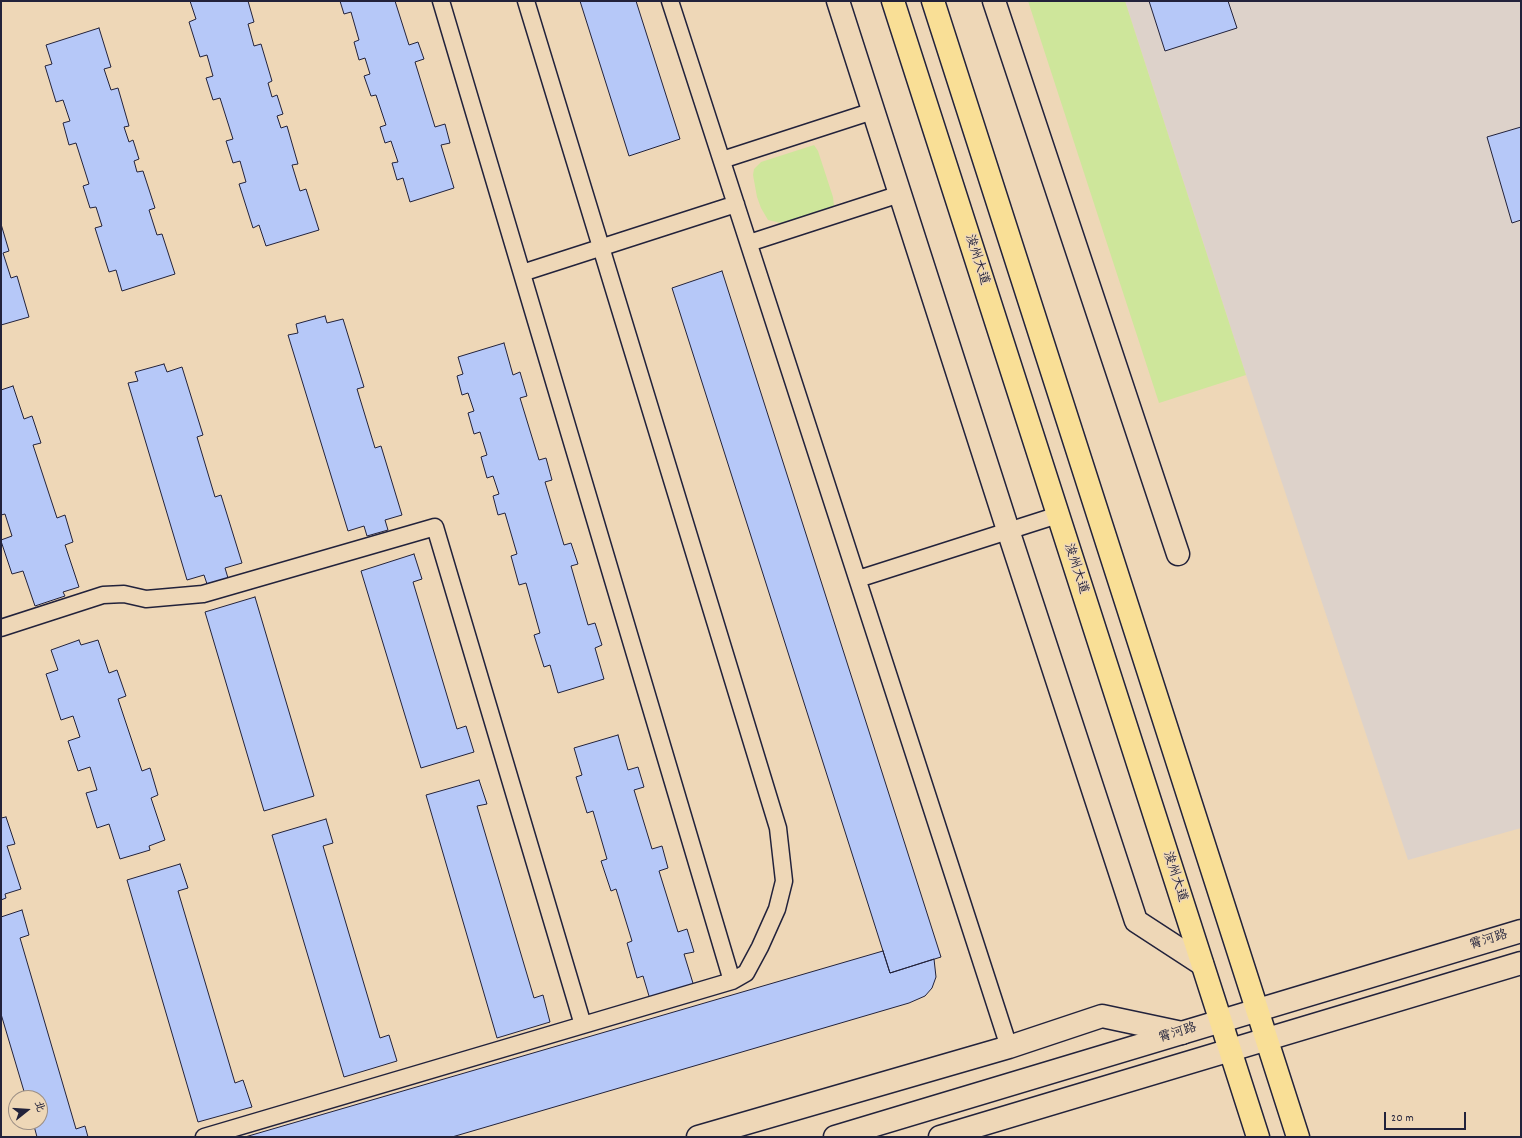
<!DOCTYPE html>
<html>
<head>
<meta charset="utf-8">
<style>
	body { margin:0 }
	#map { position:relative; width:1522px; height:1138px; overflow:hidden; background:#eed7b7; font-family:Dekko,"LXGW WenKai TC",sans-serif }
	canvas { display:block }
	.frame { position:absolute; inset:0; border:2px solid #22223b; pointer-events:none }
	.north { position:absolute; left:8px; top:1090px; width:40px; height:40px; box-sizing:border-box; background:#eed7b7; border:1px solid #9c8f85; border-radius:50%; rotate:73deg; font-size:11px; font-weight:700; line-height:16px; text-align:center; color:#22223b }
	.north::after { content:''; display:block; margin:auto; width:14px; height:18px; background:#22223b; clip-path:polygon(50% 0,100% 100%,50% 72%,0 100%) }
	.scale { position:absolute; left:1384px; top:1112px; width:82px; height:18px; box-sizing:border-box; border:2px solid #22223b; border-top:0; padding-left:5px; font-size:12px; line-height:14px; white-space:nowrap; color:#22223b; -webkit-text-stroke:3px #eed7b7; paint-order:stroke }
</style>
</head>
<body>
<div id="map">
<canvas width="1522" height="1138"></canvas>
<div class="frame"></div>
<div class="north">北</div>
<div class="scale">20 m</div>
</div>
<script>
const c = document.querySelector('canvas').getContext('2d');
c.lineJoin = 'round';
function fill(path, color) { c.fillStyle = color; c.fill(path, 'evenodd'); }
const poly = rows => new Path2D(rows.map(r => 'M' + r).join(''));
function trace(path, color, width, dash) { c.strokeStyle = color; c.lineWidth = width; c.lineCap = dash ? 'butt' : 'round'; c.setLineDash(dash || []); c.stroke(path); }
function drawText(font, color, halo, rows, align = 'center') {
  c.font = font + ' Dekko,"LXGW WenKai TC",sans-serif'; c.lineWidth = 3; c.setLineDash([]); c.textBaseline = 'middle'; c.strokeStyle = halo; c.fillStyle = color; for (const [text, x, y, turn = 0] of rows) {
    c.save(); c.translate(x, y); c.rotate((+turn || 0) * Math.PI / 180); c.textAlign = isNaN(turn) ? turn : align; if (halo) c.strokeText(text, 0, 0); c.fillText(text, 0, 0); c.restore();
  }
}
const built = poly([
	[1125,1,1521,1,1521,828,1408,860,1246,375]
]);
const green = poly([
	[1028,1,1125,1,1246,375,1159,403],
	[814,145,818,151,833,197,834,206,781,223,768,220,761,208,757,197,753,175,754,169,761,162]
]);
const building = poly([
	[190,1,248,1,254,22,248,24,254,46,261,44,272,81,268,83,272,97,277,95,283,114,277,116,281,128,287,126,298,164,292,165,300,191,306,189,319,230,266,246,259,225,253,228,239,184,246,182,240,161,233,163,226,141,233,139,220,98,213,100,206,78,213,76,207,55,200,57,189,22,196,19,190,1],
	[340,1,395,1,409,45,418,42,424,59,415,62,435,127,445,124,450,143,441,145,454,188,410,202,403,178,397,180,392,163,398,162,391,141,385,143,380,127,386,125,376,95,371,96,364,76,370,74,365,58,359,60,354,42,359,40,351,12,344,14,340,1],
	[580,1,636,1,680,139,629,156,580,1],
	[1149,1,1228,1,1237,28,1165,51,1149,1],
	[99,28,111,67,104,69,111,90,118,88,129,126,124,127,129,142,133,140,139,159,134,161,137,172,143,171,155,208,149,210,157,235,162,234,175,274,122,291,116,270,109,272,95,228,102,226,96,207,90,208,83,186,89,184,76,143,69,145,63,123,70,121,63,100,56,102,45,66,52,64,46,45,99,28],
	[1521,127,1521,220,1512,223,1487,137,1521,127],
	[1,224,9,251,3,253,11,278,17,276,29,317,1,325,1,224],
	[722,271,941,957,890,973,672,288,722,271],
	[325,316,327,323,343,319,364,387,357,389,375,448,381,446,402,515,385,520,388,530,367,536,364,526,348,531,288,335,298,333,296,324,325,316],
	[504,343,513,375,520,372,527,396,520,398,539,460,546,458,552,480,545,482,564,545,571,543,578,564,571,566,588,625,595,623,602,645,595,648,604,679,558,693,550,665,544,667,534,635,540,633,526,583,519,585,511,556,517,554,505,513,498,515,493,496,499,494,493,476,487,478,481,457,487,455,480,432,474,434,468,413,474,411,468,393,462,395,457,376,463,374,458,357,504,343],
	[164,364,167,372,182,367,203,435,197,437,215,497,221,495,242,563,225,568,228,578,207,584,204,575,187,580,128,383,138,381,135,372,164,364],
	[13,386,24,419,32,416,41,443,33,445,57,518,65,515,73,542,65,545,79,587,63,592,65,596,35,606,23,571,12,574,1,541,1,540,12,536,5,514,1,515,1,390,13,386],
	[414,554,422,579,413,582,457,729,466,726,474,752,421,768,361,571,414,554],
	[255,597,314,796,264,811,205,612,255,597],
	[79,640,81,645,98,640,109,673,117,670,126,696,118,699,142,771,150,768,158,795,151,798,165,840,149,846,150,850,120,859,109,824,97,828,86,793,97,790,90,767,78,771,68,741,80,737,73,716,61,720,46,674,58,670,51,650,79,640],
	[618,735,628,770,638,767,644,787,634,790,652,849,662,846,668,868,659,871,678,932,687,929,694,952,684,954,696,993,652,1006,643,976,637,978,627,943,632,941,616,889,611,891,601,861,607,859,593,811,587,813,576,777,582,775,574,748,618,735],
	[479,780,487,804,477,806,534,998,543,995,550,1022,497,1038,426,795,479,780],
	[6,817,15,844,7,846,21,889,5,894,6,898,1,900,1,818,6,817],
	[326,819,333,843,323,846,380,1038,389,1035,397,1061,344,1077,272,835,326,819],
	[180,864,188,888,178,891,235,1083,243,1080,252,1107,198,1122,127,880,180,864],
	[22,910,29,935,20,938,76,1129,85,1126,88,1137,37,1137,33,1122,40,1122,40,1098,26,1098,1,1014,1,917,22,910],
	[883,951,890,973,934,959,936,977,932,988,925,996,909,1003,452,1137,245,1137,883,951]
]);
const lane = poly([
	[441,1,732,981],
	[670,1,1009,1047],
	[722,160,873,111],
	[749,243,900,194],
	[522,273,736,204],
	[858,579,1058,515],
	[1,628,103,595,124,594,146,599,203,594,435,527,583,1025],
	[204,1137,732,981,746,973,760,947,777,909,784,881,778,828,526,1]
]);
const street = poly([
	[838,1,1008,530,1136,921,1202,964],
	[994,1,1178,554],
	[698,1137,1009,1047,1102,1016,1182,1033]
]);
const secondary = poly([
	[835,1137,1521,931],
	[940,1137,1521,963]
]);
const primary = poly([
	[893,1,1258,1137],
	[933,1,1298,1137]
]);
const streetNames = [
	["浚州大道",976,260,72],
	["浚州大道",1075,569,72],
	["浚州大道",1174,877,72],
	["霄河路",1489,941,-17],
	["霄河路",1178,1034,-17]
];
fill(built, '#ddd2ca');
fill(green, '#cee69b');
fill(building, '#b6c8f8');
trace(building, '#22223b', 1);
trace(lane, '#22223b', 19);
trace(street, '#22223b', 25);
trace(secondary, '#22223b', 25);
trace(primary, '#22223b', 25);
trace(lane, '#eed7b7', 16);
trace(street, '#eed7b7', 22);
trace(secondary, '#eed7b7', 22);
trace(primary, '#f9df96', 22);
drawText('13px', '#22223b', '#eed7b7', streetNames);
</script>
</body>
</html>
